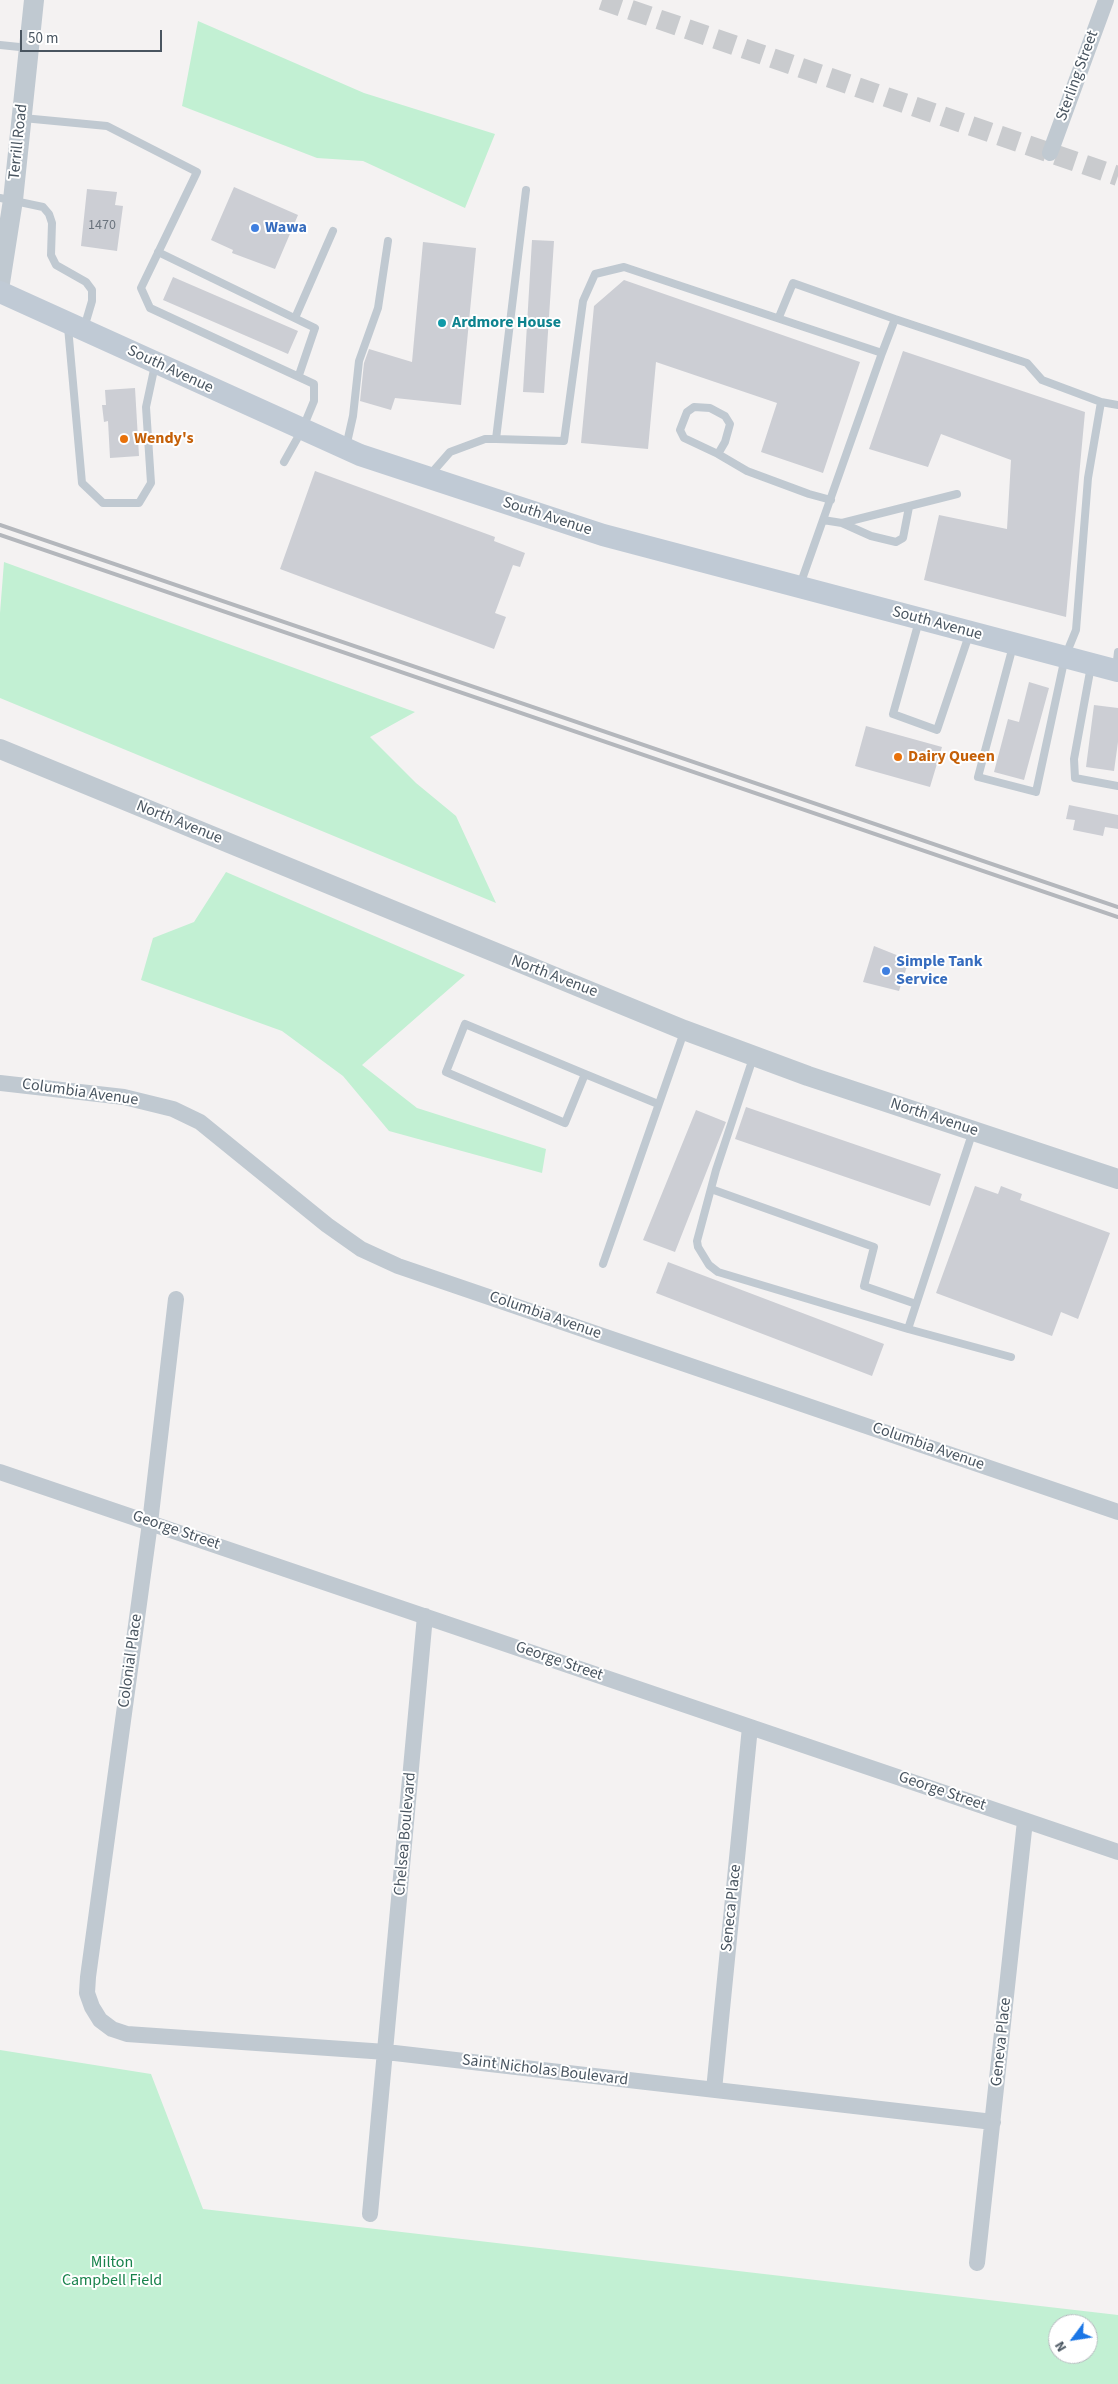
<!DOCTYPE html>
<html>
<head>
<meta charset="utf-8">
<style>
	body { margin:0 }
	#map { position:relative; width:1118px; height:2384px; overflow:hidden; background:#f4f2f2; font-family:"Source Sans 3",sans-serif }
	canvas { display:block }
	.north { position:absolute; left:1048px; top:2314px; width:50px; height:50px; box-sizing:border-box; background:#fff; border:1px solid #b6bbbf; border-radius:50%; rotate:239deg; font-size:14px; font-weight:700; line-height:20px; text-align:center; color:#495560 }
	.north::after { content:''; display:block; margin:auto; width:18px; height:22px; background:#1a76e6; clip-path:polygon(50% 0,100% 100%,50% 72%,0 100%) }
	.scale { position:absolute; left:20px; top:30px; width:142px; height:22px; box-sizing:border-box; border:2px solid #495560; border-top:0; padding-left:6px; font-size:15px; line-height:18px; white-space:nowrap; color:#495560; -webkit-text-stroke:4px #fff; paint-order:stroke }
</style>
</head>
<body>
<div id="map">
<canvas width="1118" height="2384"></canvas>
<div class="north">N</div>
<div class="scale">50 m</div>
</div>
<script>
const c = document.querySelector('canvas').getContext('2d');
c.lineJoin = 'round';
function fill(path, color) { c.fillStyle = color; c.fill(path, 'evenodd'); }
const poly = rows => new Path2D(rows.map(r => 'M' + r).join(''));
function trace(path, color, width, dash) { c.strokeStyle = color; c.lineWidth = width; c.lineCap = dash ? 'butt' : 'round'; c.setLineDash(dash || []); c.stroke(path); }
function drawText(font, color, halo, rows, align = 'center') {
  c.font = font + ' "Source Sans 3",sans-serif'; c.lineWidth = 4; c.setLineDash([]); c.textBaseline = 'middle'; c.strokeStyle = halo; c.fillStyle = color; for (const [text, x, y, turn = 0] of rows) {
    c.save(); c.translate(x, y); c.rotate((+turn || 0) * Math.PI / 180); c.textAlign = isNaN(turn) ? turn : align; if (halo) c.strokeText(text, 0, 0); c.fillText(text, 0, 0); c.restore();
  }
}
const green = poly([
	[198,21,364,93,495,134,465,208,363,161,317,158,182,106],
	[4,562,415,712,370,737,416,783,456,816,496,903,0,698,0,613],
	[226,872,465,975,362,1065,417,1108,546,1149,542,1173,389,1131,343,1076,282,1031,141,980,153,938,194,922],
	[0,2050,151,2074,203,2209,1118,2315,1118,2384,0,2384],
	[1058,2324,1088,2324,1088,2354,1058,2354]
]);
const building = poly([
	[234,187,298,215,275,269,232,253,233,250,211,240],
	[87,189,117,192,115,205,123,206,117,251,81,246],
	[532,240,554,241,544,393,523,392],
	[423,242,476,248,461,405,395,398,391,410,360,401,364,363,369,349,412,362],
	[173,277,298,331,288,354,163,300],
	[624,280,860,362,823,473,761,452,777,403,656,362,648,449,581,443,594,306],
	[903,351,1085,412,1066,617,924,580,939,515,1007,529,1011,460,941,434,928,467,869,449],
	[135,388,139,456,110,458,108,421,104,422,102,405,106,405,105,390],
	[315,471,495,537,494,541,525,553,520,567,513,565,495,613,506,617,494,649,280,569],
	[1029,682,1049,688,1024,780,994,772,1008,719,1019,722],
	[1094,705,1118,708,1118,742,1114,771,1086,767],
	[866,726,942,747,930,787,855,766],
	[1069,805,1118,815,1118,829,1105,827,1103,836,1073,830,1075,820,1066,819],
	[874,946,909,960,899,991,863,982],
	[746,1107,941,1174,930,1206,735,1139],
	[696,1110,726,1122,675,1252,643,1240],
	[975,1186,998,1194,1001,1186,1022,1194,1020,1200,1110,1233,1078,1319,1061,1312,1052,1336,936,1293],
	[668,1262,884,1344,872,1376,656,1293]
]);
const tertiaryTunnel = poly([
	[602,0,1118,176]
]);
const service = poly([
	[0,45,29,48],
	[23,118,107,126,197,172,141,288,150,308,314,384,314,401,302,430,284,462],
	[0,198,43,207,49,214,52,223,51,255,56,265,86,282,92,290,92,301,84,328],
	[158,252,315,328,299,375],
	[779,317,793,283,895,319],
	[295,318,333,231],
	[68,327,82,483,103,503,139,503,151,483,146,407,155,365],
	[882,353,895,319,1027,363,1042,380,1101,402,1088,478,1076,630,1065,657,1036,792,978,777,1013,646],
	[1101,402,1118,405],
	[496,439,564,441,583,301,595,274,624,267,882,353,800,585],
	[346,447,353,416,359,361,378,308,388,241],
	[718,454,684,438,680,430,687,412,694,407,710,408,725,416,730,424,725,442,718,454,747,471,809,494,831,500],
	[429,476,450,452,485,439,496,439,526,190],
	[823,520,842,523,871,536,896,542,903,538,909,507],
	[842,523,957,494],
	[919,621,893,714,937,730,969,635],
	[1091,666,1074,759,1075,778,1118,786],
	[1116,669,1118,652],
	[753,1058,716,1170,697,1241,698,1247,709,1265,718,1272,908,1329,973,1131],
	[585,1074,565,1123,446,1072,465,1024,585,1074,658,1104],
	[711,1189,874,1247,864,1286,916,1304],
	[603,1264,684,1032],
	[908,1329,1011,1357]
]);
const minor = poly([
	[1050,153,1106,0],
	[0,1083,124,1097,173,1109,200,1122,327,1225,361,1249,398,1266,1118,1512],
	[176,1299,150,1523,88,1977,87,1993,92,2007,100,2020,112,2029,127,2034,386,2052,993,2122],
	[0,1472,1118,1852],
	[714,2090,750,1727],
	[370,2214,425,1616],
	[977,2263,1025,1821]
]);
const tertiary = poly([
	[0,283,13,200,34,0],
	[0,749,684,1030,808,1076,1118,1179]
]);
const secondary = poly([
	[0,292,360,455,603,535,1118,671]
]);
const rail = poly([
	[0,525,1118,907],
	[0,535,1118,917]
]);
const markers = [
	[255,228,5,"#3f7fe0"],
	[442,323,5,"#0f9aa8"],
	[124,439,5,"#e8710a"],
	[898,757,5,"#e8710a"],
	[886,971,5,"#3f7fe0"]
];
const numberNames = [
	["1470",102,226]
];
const streetNames = [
	["Sterling Street",1078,76,-70],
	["Terrill Road",19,142,-84],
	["South Avenue",170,370,25],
	["South Avenue",547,517,18],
	["South Avenue",937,624,15],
	["North Avenue",179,823,22],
	["North Avenue",554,977,21],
	["Columbia Avenue",80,1093,8],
	["North Avenue",934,1118,18],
	["Columbia Avenue",545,1316,19],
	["Columbia Avenue",928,1447,19],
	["George Street",176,1531,19],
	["Colonial Place",131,1661,-82],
	["George Street",559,1662,19],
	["George Street",942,1792,19],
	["Chelsea Boulevard",406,1834,-85],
	["Seneca Place",732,1908,-84],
	["Geneva Place",1002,2042,-84],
	["Saint Nicholas Boulevard",545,2071,7]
];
const shopNames = [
	["Wawa",265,228],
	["Simple Tank",896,962],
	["Service",896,980]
];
const cultureNames = [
	["Ardmore House",452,323]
];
const foodNames = [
	["Wendy's",134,439],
	["Dairy Queen",908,757]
];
const parkNames = [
	["Milton",112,2263],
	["Campbell Field",112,2281]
];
fill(green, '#c2f0d3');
fill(building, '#ccced4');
trace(tertiaryTunnel, '#c9cbce', 20, [20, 10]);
trace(service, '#c0c9d1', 8);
trace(minor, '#c0c9d1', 16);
trace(tertiary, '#c0c9d1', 20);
trace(secondary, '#c0cad5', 22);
trace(rail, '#b4b7bc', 4);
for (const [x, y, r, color] of markers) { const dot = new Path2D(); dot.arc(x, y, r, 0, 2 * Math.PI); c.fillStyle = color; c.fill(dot); trace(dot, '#fff', 2); }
drawText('14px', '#6a737d', null, numberNames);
drawText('16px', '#495560', '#fff', streetNames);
drawText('bold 16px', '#366cbe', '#fff', shopNames, 'left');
drawText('bold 16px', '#0d838f', '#fff', cultureNames, 'left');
drawText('bold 16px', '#c56008', '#fff', foodNames, 'left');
drawText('16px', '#18834c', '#fff', parkNames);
</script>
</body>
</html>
